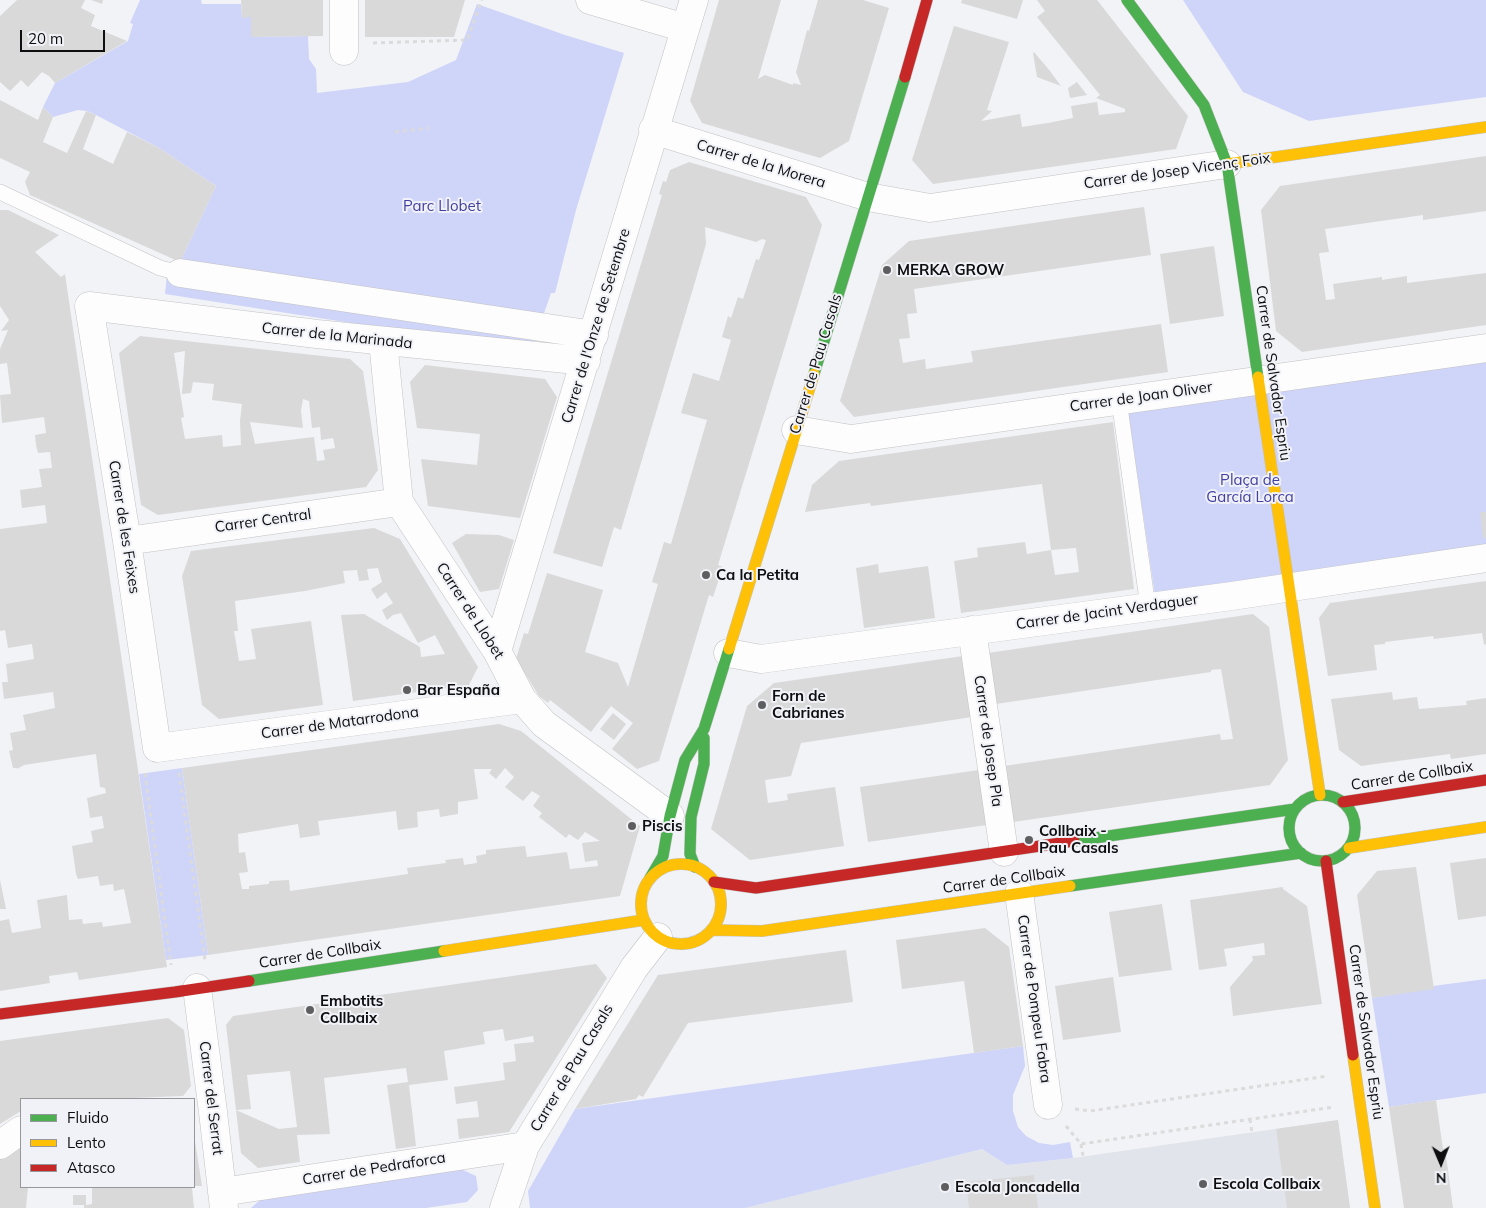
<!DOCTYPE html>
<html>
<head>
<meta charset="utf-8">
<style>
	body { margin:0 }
	#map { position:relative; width:1486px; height:1208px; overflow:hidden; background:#f2f3f6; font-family:Mulish,sans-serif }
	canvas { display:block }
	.legend { position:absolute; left:20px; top:1098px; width:175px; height:90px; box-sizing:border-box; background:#f1f2f7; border:1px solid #96979b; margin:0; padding:6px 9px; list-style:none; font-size:15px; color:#0e0e10 }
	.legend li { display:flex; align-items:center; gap:10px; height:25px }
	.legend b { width:25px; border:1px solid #96979b }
	.north { position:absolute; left:1416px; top:1138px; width:50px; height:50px; -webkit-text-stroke:4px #f1f2f7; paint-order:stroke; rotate:179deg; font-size:14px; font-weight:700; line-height:20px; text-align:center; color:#0e0e10 }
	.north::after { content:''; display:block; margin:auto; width:18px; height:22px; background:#0e0e10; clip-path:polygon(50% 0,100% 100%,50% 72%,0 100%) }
	.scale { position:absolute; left:20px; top:30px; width:85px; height:22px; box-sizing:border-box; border:2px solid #0e0e10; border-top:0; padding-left:6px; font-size:15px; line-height:18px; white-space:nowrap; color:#0e0e10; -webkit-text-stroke:4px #f1f2f7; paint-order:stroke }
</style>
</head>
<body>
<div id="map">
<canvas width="1486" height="1208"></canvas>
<ul class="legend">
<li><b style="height:6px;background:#4caf50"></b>Fluido</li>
<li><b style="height:6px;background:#ffc107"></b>Lento</li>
<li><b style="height:6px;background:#c62828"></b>Atasco</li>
</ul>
<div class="north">N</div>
<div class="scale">20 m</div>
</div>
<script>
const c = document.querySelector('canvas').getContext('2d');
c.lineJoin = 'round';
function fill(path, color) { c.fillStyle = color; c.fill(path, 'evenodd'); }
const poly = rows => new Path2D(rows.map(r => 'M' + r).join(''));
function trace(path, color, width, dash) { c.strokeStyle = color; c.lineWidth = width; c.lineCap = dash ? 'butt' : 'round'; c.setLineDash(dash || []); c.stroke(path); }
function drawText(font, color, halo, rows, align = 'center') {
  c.font = font + ' Mulish,sans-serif'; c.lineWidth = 4; c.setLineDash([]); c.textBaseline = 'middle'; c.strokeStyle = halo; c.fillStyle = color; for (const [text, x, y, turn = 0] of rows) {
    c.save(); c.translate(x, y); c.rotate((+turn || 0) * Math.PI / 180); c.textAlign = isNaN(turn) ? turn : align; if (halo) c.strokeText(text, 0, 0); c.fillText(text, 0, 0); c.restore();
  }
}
const built = poly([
	[1338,1120,1350,1208,745,1208,982,1149,1007,1165,1073,1158]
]);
const green = poly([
	[140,0,201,0,202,4,241,4,242,17,251,17,251,37,308,36,309,59,316,69,317,93,408,82,456,60,477,4,565,35,624,53,576,210,555,293,551,293,531,351,165,294,167,274,180,262,216,186,159,148,96,115,87,111,78,110,53,117,43,107,55,83,128,41,133,24,130,23],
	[1183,0,1486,0,1486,97,1309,121,1243,92],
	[1486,361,1486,549,1155,596,1128,411],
	[182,768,208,955,166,960,139,774],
	[1486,979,1486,1093,1389,1107,1372,998,1433,986],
	[1023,1046,1025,1066,1013,1095,1013,1111,1018,1127,1026,1136,1039,1143,1053,1145,1070,1142,1073,1158,1007,1165,982,1149,745,1208,530,1208,528,1191,575,1109],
	[461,1169,476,1176,478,1190,467,1202,426,1208,251,1208,260,1200]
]);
const building = poly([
	[17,0,85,0,81,8,95,15,91,26,127,41,55,83,49,76,42,72,28,87,21,80,10,91,0,82,0,16],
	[91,0,103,0,102,4],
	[241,0,323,0,323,36,251,37,251,17,242,18],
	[365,0,465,0,454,37,365,37],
	[719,0,781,0,758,79,765,75,793,85,793,83,801,85,796,72,807,30,809,31,818,0,863,0,889,8,849,141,820,158,702,123,690,101],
	[962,0,1023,0,1017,19,961,3],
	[1037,0,1097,0,1188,116,1176,149,933,184,912,160,954,26,1009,42,987,110,992,111,981,121,1020,114,1022,127,1048,123,1073,118,1071,106,1097,102,1099,115,1125,112,1125,109,1120,107,1096,98,1100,95,1037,17,1045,11],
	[1034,52,1050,71,1061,86,1037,77,1033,53],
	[1077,82,1087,95,1070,98,1068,88],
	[0,100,38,120,43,107,53,117,43,142,67,153,86,111,96,115,83,149,113,164,127,132,159,148,216,186,180,262,30,195,25,182,30,172,0,158],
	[1486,156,1486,211,1423,220,1423,215,1325,229,1329,252,1319,253,1326,300,1335,299,1333,284,1382,277,1382,280,1407,276,1407,283,1486,273,1486,325,1302,352,1276,331,1261,210,1280,186],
	[689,162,806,197,822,225,718,565,723,567,713,597,709,595,659,761,637,769,612,749,633,723,611,706,591,732,550,700,548,703,539,696,516,659,524,633,528,634,547,573,603,590,585,652,618,663,628,687,658,584,652,582,664,542,671,544,707,420,681,413,693,373,719,381,731,340,722,337,728,316,731,318,738,297,743,299,756,259,759,260,766,240,762,239,756,242,705,227,706,244,700,265,621,530,614,527,602,567,553,553,662,195,659,194,663,181,666,182,670,170],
	[1144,207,1151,255,914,289,917,313,907,314,910,338,899,339,903,363,925,359,926,369,973,362,971,351,1161,324,1168,372,854,417,840,401,882,265,909,241],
	[0,210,8,210,59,235,35,252,61,277,65,274,167,967,79,980,77,972,49,976,50,983,0,991,0,921,9,919,12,933,41,928,37,900,67,895,69,920,82,919,83,924,102,922,103,927,131,923,124,889,114,891,113,884,100,886,98,876,78,879,76,874,72,846,93,842,91,831,104,828,102,816,90,818,87,798,106,793,105,788,100,787,96,754,24,765,17,769,17,768,13,768,9,751,13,750,10,733,26,730,23,715,55,708,53,692,4,699,2,682,8,682,6,664,34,659,32,644,8,648,5,630,0,631,0,529,47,523,45,505,22,508,20,490,42,487,39,469,52,468,50,452,38,453,36,445,35,435,46,433,44,417,2,423,0,395,11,394,7,363,0,364,0,349,8,330,1,331,9,320,0,306],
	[1214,246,1224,316,1170,324,1160,254],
	[140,336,350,359,363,371,378,470,366,487,158,515,141,505,119,353],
	[185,351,182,394,191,393,193,382,214,384,212,400,242,404,240,421,241,445,223,447,222,435,185,439,181,418,184,417,174,353],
	[303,399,309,401,312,428,320,427,321,440,333,438,335,448,323,450,325,460,317,461,314,437,255,444,250,422,303,428,301,411],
	[425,365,545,379,557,397,520,518,428,506,421,459,477,465,480,434,417,428,410,382],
	[1113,422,1134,589,961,613,954,561,978,557,977,548,1025,542,1027,554,1051,550,1055,575,1079,572,1076,548,1051,550,1042,484,871,506,870,503,805,512,812,485,839,461],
	[1480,512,1486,512,1486,538,1483,538],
	[374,528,400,539,478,667,469,685,353,701,341,615,364,614,420,647,421,657,445,654,435,635,418,643,401,613,393,615,387,620,382,610,393,603,386,592,377,599,371,589,382,582,378,568,367,569,369,580,359,581,357,570,343,571,345,583,305,591,235,601,238,631,234,631,239,661,256,659,251,629,311,621,323,705,219,719,202,705,182,576,191,551],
	[466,534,499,535,514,540,499,589,480,592,452,543],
	[878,564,879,573,928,566,935,618,864,628,856,568],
	[1486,581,1486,644,1484,645,1482,633,1434,639,1433,636,1385,642,1385,644,1374,645,1377,670,1328,676,1319,618,1330,603],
	[1253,614,1269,627,1288,760,1270,785,1013,822,1004,766,1220,734,1221,740,1233,739,1221,669,1211,670,1211,672,996,704,988,653],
	[963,656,972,717,801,743,791,776,765,780,768,803,788,800,787,794,835,787,844,846,750,860,711,829,747,706,774,683],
	[1392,692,1393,700,1417,697,1419,709,1467,705,1466,701,1486,698,1486,754,1451,759,1450,754,1361,766,1339,750,1331,699],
	[613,713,626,724,614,740,600,729],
	[499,724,521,731,640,826,620,896,208,955,182,768],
	[505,768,514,777,505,787,523,801,532,791,540,796,533,806,542,813,539,817,566,838,569,834,578,840,585,832,600,841,582,843,585,862,597,860,598,866,570,869,567,852,527,857,525,846,486,850,486,854,476,856,477,863,464,865,463,858,445,860,446,863,407,868,408,874,290,891,289,880,270,881,269,882,269,884,249,886,249,889,242,889,239,873,248,872,245,852,239,853,238,834,298,824,300,838,320,835,318,821,396,811,398,830,418,827,417,812,439,809,440,817,458,814,458,802,478,799,474,769,492,769,489,773,496,779],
	[979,770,987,825,868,842,860,787],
	[1486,858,1486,916,1458,920,1450,863],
	[1416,867,1434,989,1372,998,1357,895,1377,871],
	[0,880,6,909,0,909],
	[1283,887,1283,889,1307,906,1322,1004,1233,1016,1230,987,1253,960,1252,956,1265,955,1264,943,1224,949,1227,966,1199,970,1190,900],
	[1162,904,1172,970,1119,977,1109,912],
	[985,928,1009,947,1023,1046,974,1053,964,981,902,989,896,940],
	[846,950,853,1002,688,1023,643,1097,639,1095,636,1099,575,1109,658,975],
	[596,964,607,978,509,1132,459,1139,457,1119,479,1117,477,1101,456,1104,454,1087,505,1080,503,1063,516,1061,514,1044,534,1042,533,1036,505,1041,503,1029,483,1032,485,1044,444,1051,448,1080,409,1085,416,1146,396,1149,387,1085,408,1082,406,1068,324,1078,330,1134,297,1135,300,1162,258,1168,241,1153,236,1110,279,1129,297,1127,290,1071,247,1075,251,1109,236,1110,226,1025,233,1016],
	[1113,977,1121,1032,1063,1040,1055,986],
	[168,1018,184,1030,191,1086,183,1096,110,1099,21,1099,21,1111,0,1124,0,1041],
	[1436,1100,1443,1149,1445,1148,1453,1208,1404,1208,1389,1107],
	[1338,1120,1350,1208,1287,1208,1276,1129],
	[194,1135,202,1186,194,1186],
	[21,1146,21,1187,28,1187,26,1208,0,1208,0,1159],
	[1034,1175,1038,1208,969,1208,966,1182],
	[92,1187,192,1187,194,1208,84,1208,84,1205,73,1205,73,1195,86,1195,86,1205,92,1204]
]);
const path = poly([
	[373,43,467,40,482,0],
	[395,132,429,128],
	[145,773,171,965],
	[179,773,205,960],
	[1075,1109,1090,1111,1328,1076],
	[1250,1119,1252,1133],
	[1066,1126,1081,1144,1334,1107],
	[1081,1144,1083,1156]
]);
const lane = poly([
	[0,192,160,268,180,273],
	[1119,400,1148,607]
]);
const street = poly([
	[344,0,344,51],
	[590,0,685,28],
	[653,130,868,197,930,208,1227,164],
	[180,273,594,335],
	[383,341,399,502,497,651,522,699,544,724,670,816],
	[796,430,851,439,1486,348],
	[127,541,399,502],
	[972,630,1004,852],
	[497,651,694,0],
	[728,653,761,659,1232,596,1486,558],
	[522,699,157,748,127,541,89,306,317,334,586,361],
	[1019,893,1048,1105],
	[197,988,213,1112,224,1208],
	[0,1145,21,1130],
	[222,1192,525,1146],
	[504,1208,525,1146,634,968,658,937]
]);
const fast = poly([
	[1127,0,1204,105,1227,164,1258,377],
	[814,374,905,77],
	'1289 828a33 33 0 1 1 66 0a33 33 0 1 1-66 0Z',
	[1074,841,1295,809],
	[695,867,690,854,691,817,704,764,704,738],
	[650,878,663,856,670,816,685,760,704,729,729,649],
	[1070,886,1301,853],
	[249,981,444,951]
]);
const slow = poly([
	[1227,164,1486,127],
	[1258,377,1320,795],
	[729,649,814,374],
	[1349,848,1486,827],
	'641 904a40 40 0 1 1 80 0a40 40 0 1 1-80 0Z',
	[711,930,762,931,1070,886],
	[444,951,644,920],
	[1353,1055,1375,1208]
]);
const jam = poly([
	[905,77,927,0],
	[1343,802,1486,780],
	[1326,861,1353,1055],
	[714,882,756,888,1074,841],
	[0,1014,175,992,249,981]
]);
const markers = [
	[887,270,5,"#5e5e60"],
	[706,575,5,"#5e5e60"],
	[407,690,5,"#5e5e60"],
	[762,705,5,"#5e5e60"],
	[632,826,5,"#5e5e60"],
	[1029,840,5,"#5e5e60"],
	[310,1010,5,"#5e5e60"],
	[1203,1184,5,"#5e5e60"],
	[945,1187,5,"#5e5e60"]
];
const streetNames = [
	["Carrer de la Morera",761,164,17],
	["Carrer de Josep Vicenç Foix",1177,171,-8],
	["Carrer de l'Onze de Setembre",596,326,-73],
	["Carrer de la Marinada",337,336,6],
	["Carrer de Pau Casals",816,364,-73],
	["Carrer de Salvador Espriu",1273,373,82],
	["Carrer de Joan Oliver",1141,397,-8],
	["Carrer Central",263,521,-8],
	["Carrer de les Feixes",124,527,81],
	["Carrer de Llobet",470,611,57],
	["Carrer de Jacint Verdaguer",1107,612,-8],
	["Carrer de Matarrodona",340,723,-8],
	["Carrer de Josep Pla",988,741,82],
	["Carrer de Collbaix",1412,776,-9],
	["Carrer de Collbaix",1004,880,-8],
	["Carrer de Collbaix",320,954,-9],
	["Carrer de Pompeu Fabra",1034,999,82],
	["Carrer de Salvador Espriu",1366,1032,82],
	["Carrer de Pau Casals",572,1068,-59],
	["Carrer del Serrat",211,1098,83],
	["Carrer de Pedraforca",374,1169,-9]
];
const parkNames = [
	["Parc Llobet",442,206],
	["Plaça de",1250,480],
	["García Lorca",1250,497]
];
const poiNames = [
	["MERKA GROW",897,270],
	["Ca la Petita",716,575],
	["Bar España",417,690],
	["Forn de",772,696],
	["Cabrianes",772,713],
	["Piscis",642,826],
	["Collbaix -",1039,831],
	["Pau Casals",1039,848],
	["Embotits",320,1001],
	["Collbaix",320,1018],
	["Escola Collbaix",1213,1184],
	["Escola Joncadella",955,1187]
];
fill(built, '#e2e4ec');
fill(green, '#cfd4f9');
fill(building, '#d9d9da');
trace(lane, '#c2c2c4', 16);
trace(street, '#c2c2c4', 29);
trace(fast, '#c2c2c4', 12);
trace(slow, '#c2c2c4', 12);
trace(jam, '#c2c2c4', 12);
trace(path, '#dbdbdc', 3, [4, 4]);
trace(lane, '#fdfdfe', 15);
trace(street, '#fdfdfe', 28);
trace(fast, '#4caf50', 11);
trace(slow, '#ffc107', 11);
trace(jam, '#c62828', 11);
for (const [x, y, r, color] of markers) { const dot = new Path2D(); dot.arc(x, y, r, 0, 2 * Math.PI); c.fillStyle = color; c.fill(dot); trace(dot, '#f1f2f7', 2); }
drawText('15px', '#0e0e10', '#f1f2f7', streetNames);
drawText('15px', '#4240a3', '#f1f2f7', parkNames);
drawText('bold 15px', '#0e0e10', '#f1f2f7', poiNames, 'left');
</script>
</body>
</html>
